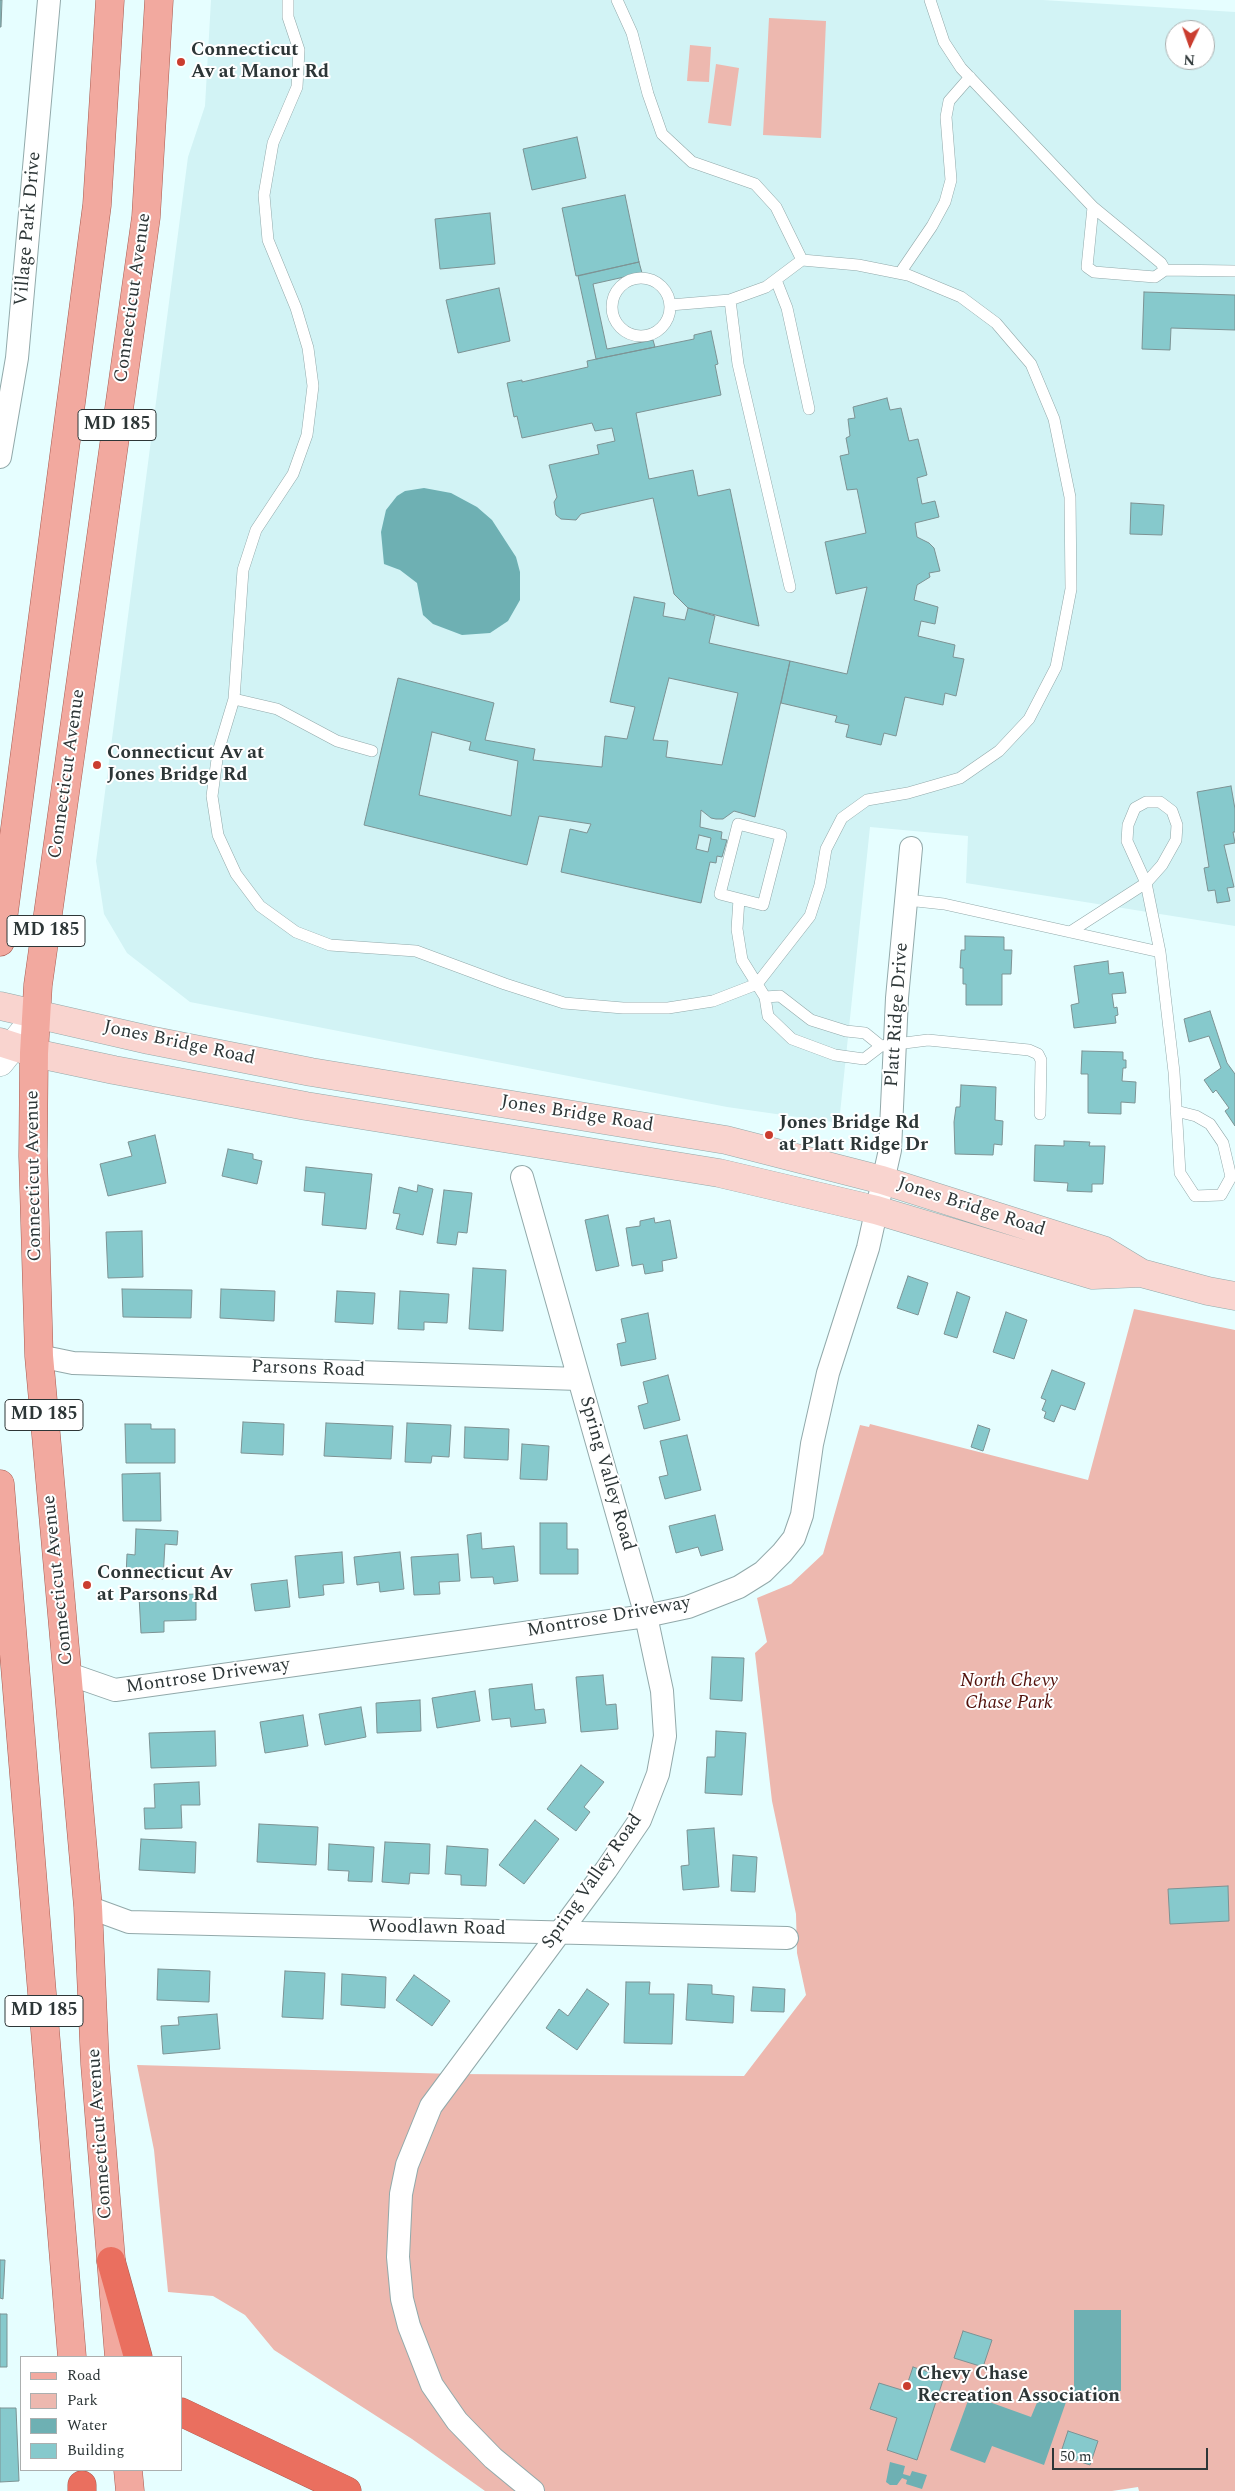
<!DOCTYPE html>
<html>
<head>
<meta charset="utf-8">
<style>
	body { margin:0 }
	#map { position:relative; width:1235px; height:2491px; overflow:hidden; background:#e6feff; font-family:Spectral,serif }
	canvas { display:block }
	.legend { position:absolute; left:20px; top:2356px; width:162px; height:115px; box-sizing:border-box; background:#fff; border:1px solid #abafaf; margin:0; padding:6px 9px; list-style:none; font-size:15px; color:#2d3637 }
	.legend li { display:flex; align-items:center; gap:10px; height:25px }
	.legend b { width:25px; border:1px solid #abafaf }
	.north { position:absolute; left:1165px; top:20px; width:50px; height:50px; box-sizing:border-box; background:#fff; border:1px solid #abafaf; border-radius:50%; rotate:183deg; font-size:14px; font-weight:700; line-height:20px; text-align:center; color:#2d3637 }
	.north::after { content:''; display:block; margin:auto; width:18px; height:22px; background:#ca3d2f; clip-path:polygon(50% 0,100% 100%,50% 72%,0 100%) }
	.scale { position:absolute; left:1052px; top:2448px; width:156px; height:22px; box-sizing:border-box; border:2px solid #2d3637; border-top:0; padding-left:6px; font-size:15px; line-height:18px; white-space:nowrap; color:#2d3637; -webkit-text-stroke:4px #fff; paint-order:stroke }
</style>
</head>
<body>
<div id="map">
<canvas width="1235" height="2491"></canvas>
<ul class="legend">
<li><b style="height:6px;background:#f2a99f"></b>Road</li>
<li><b style="height:14px;background:#edb8af"></b>Park</li>
<li><b style="height:14px;background:#6eb0b3"></b>Water</li>
<li><b style="height:14px;background:#86c9cc"></b>Building</li>
</ul>
<div class="north">N</div>
<div class="scale">50 m</div>
</div>
<script>
const c = document.querySelector('canvas').getContext('2d');
c.lineJoin = 'round';
function fill(path, color) { c.fillStyle = color; c.fill(path, 'evenodd'); }
const poly = rows => new Path2D(rows.map(r => 'M' + r).join(''));
function trace(path, color, width, dash) { c.strokeStyle = color; c.lineWidth = width; c.lineCap = dash ? 'butt' : 'round'; c.setLineDash(dash || []); c.stroke(path); }
function drawText(font, color, halo, rows, align = 'center') {
  c.font = font + ' Spectral,serif'; c.lineWidth = 4; c.setLineDash([]); c.textBaseline = 'middle'; c.strokeStyle = halo; c.fillStyle = color; for (const [text, x, y, turn = 0] of rows) {
    c.save(); c.translate(x, y); c.rotate((+turn || 0) * Math.PI / 180); c.textAlign = isNaN(turn) ? turn : align; if (halo) c.strokeText(text, 0, 0); c.fillText(text, 0, 0); c.restore();
  }
}
const built = poly([
	[211,0,1043,0,1235,12,1235,926,966,883,968,836,870,827,839,1123,727,1107,190,1002,127,953,104,914,96,861,188,157,205,106],
	[1175,30,1205,30,1205,60,1175,60]
]);
const green = poly([
	[769,18,826,21,821,138,763,135],
	[690,45,711,47,709,82,687,81],
	[716,64,739,68,731,126,708,123],
	[1134,1309,1235,1330,1235,2491,1139,2491,1138,2487,1112,2491,485,2491,412,2439,274,2350,245,2315,213,2296,168,2292,154,2150,137,2065,455,2074,744,2076,806,1995,797,1953,796,1914,772,1801,755,1653,767,1642,757,1598,791,1584,823,1554,860,1425,869,1427,870,1424,1088,1480]
]);
const water = poly([
	[424,488,451,493,477,507,492,520,516,557,520,572,520,600,508,621,490,633,462,635,433,624,423,615,417,583,400,570,384,564,381,532,386,510,397,496,405,491],
	[1074,2310,1121,2310,1121,2391,1074,2392],
	[1041,2393,1066,2402,1044,2465,992,2446,985,2463,950,2450,970,2395,1031,2417],
	[890,2462,905,2466,903,2474,910,2476,912,2471,927,2475,922,2489,906,2484,907,2480,902,2478,897,2485,890,2485,886,2482]
]);
const building = poly([
	[0,0,2,0,1,27,0,27,0,0],
	[577,137,586,178,532,190,523,149,577,137],
	[625,195,639,262,576,276,562,208,625,195],
	[490,213,495,264,440,269,435,219,490,213],
	[639,262,642,273,593,284,607,349,653,340,655,347,596,359,578,276,639,262],
	[499,288,510,341,458,353,446,300,499,288],
	[1144,292,1235,295,1235,330,1171,328,1170,350,1142,349,1144,292],
	[711,331,718,364,715,365,721,395,636,413,649,479,693,470,698,496,730,489,759,626,688,608,674,594,653,498,581,514,576,520,561,519,556,515,554,502,557,497,549,465,599,454,597,445,615,441,612,428,595,431,592,423,522,438,517,416,514,417,507,383,522,380,522,382,588,367,587,361,694,339,694,335,711,331],
	[887,398,890,410,901,408,909,441,918,439,927,475,917,478,922,504,935,501,939,517,915,523,917,537,929,543,934,548,940,571,929,573,930,577,917,585,914,600,938,607,935,624,921,621,918,636,955,645,953,657,964,659,956,696,945,693,943,705,905,697,896,736,884,733,881,745,846,737,849,725,835,722,837,716,781,703,790,661,847,674,867,587,836,594,825,542,866,533,857,489,847,490,840,456,849,454,846,438,850,436,848,419,855,418,853,407,887,398],
	[1131,503,1164,505,1162,535,1130,534,1131,503],
	[634,597,665,603,663,616,685,620,688,608,715,616,709,643,790,661,755,817,734,811,723,819,716,819,711,818,701,810,700,827,722,832,721,839,727,840,722,857,717,856,716,863,710,862,701,903,561,872,570,829,587,833,591,824,539,816,527,865,364,825,398,678,494,703,485,740,535,749,533,760,602,767,605,736,627,739,635,707,610,702,634,597],
	[669,678,738,693,722,765,666,757,668,741,653,740,669,678],
	[432,732,471,742,469,750,518,761,511,816,419,795,432,732],
	[699,835,711,838,708,852,696,849,699,835],
	[1231,786,1235,809,1235,832,1233,832,1235,843,1224,845,1234,887,1227,888,1230,901,1217,903,1215,890,1208,891,1204,868,1209,867,1197,792,1231,786],
	[965,936,1004,937,1004,950,1012,950,1011,974,1002,974,1002,1005,966,1005,966,984,963,984,963,968,960,968,961,950,965,950,965,936],
	[1108,961,1109,974,1123,972,1126,993,1112,994,1114,1008,1117,1007,1118,1015,1115,1016,1116,1023,1074,1028,1071,1005,1079,1003,1074,966,1108,961],
	[1210,1011,1227,1063,1235,1074,1235,1126,1225,1111,1229,1108,1216,1090,1213,1093,1204,1080,1221,1068,1209,1036,1189,1042,1184,1019,1210,1011],
	[1082,1051,1123,1052,1123,1060,1126,1060,1126,1068,1123,1068,1122,1081,1136,1082,1135,1103,1121,1102,1121,1114,1088,1113,1088,1074,1081,1074,1082,1051],
	[961,1085,996,1087,995,1120,1003,1121,1002,1145,994,1144,993,1155,955,1154,954,1122,956,1107,960,1107,961,1085],
	[155,1135,166,1183,108,1196,100,1164,132,1156,128,1142,155,1135],
	[1064,1141,1090,1142,1089,1146,1105,1146,1103,1184,1092,1184,1092,1192,1067,1191,1068,1183,1034,1181,1035,1145,1064,1146,1064,1141],
	[228,1149,253,1154,253,1159,262,1161,257,1184,222,1176,228,1149],
	[306,1167,372,1174,366,1229,322,1225,325,1193,304,1191,306,1167],
	[418,1185,433,1189,423,1235,396,1229,400,1214,393,1213,399,1187,417,1192,418,1185],
	[444,1190,472,1193,467,1233,458,1232,456,1245,437,1243,444,1190],
	[608,1215,619,1266,596,1271,585,1220,608,1215],
	[654,1218,655,1223,670,1220,677,1258,662,1261,663,1271,645,1274,643,1264,632,1266,626,1228,640,1226,640,1221,654,1218],
	[142,1231,143,1277,108,1278,106,1232,142,1231],
	[473,1268,506,1270,503,1331,469,1329,473,1268],
	[908,1276,928,1283,918,1315,897,1308,908,1276],
	[122,1289,192,1290,191,1318,123,1317,122,1289],
	[221,1289,275,1291,274,1321,220,1318,221,1289],
	[337,1291,375,1293,373,1324,335,1322,337,1291],
	[400,1291,449,1294,447,1323,424,1322,424,1330,398,1329,400,1291],
	[957,1292,970,1297,957,1338,944,1334,957,1292],
	[1006,1312,1027,1320,1014,1359,993,1352,1006,1312],
	[648,1313,656,1359,621,1366,617,1344,626,1342,621,1319,648,1313],
	[1052,1370,1085,1383,1075,1410,1061,1405,1054,1422,1044,1418,1046,1412,1042,1410,1046,1400,1041,1398,1052,1370],
	[668,1375,680,1420,644,1429,638,1406,648,1403,643,1382,668,1375],
	[243,1422,284,1424,283,1455,241,1453,243,1422],
	[326,1423,393,1426,391,1459,324,1456,326,1423],
	[407,1423,451,1425,449,1457,432,1456,431,1463,405,1462,407,1423],
	[125,1424,151,1424,151,1429,175,1429,175,1463,126,1463,125,1424],
	[978,1425,990,1429,983,1451,971,1447,978,1425],
	[465,1427,509,1429,508,1460,464,1458,465,1427],
	[687,1435,701,1490,665,1499,659,1477,668,1475,660,1441,687,1435],
	[522,1444,549,1446,547,1480,520,1479,522,1444],
	[160,1473,161,1521,123,1521,122,1474,160,1473],
	[715,1515,723,1550,701,1556,698,1547,676,1553,669,1526,715,1515],
	[540,1523,567,1523,567,1549,578,1549,578,1574,540,1574,540,1523],
	[136,1529,178,1531,177,1545,165,1544,163,1579,126,1577,127,1554,135,1555,136,1529],
	[481,1533,482,1549,514,1546,518,1581,494,1584,493,1577,471,1578,467,1535,481,1533],
	[342,1552,344,1583,323,1585,324,1595,299,1598,295,1556,342,1552],
	[400,1552,404,1589,380,1592,379,1582,357,1585,354,1557,400,1552],
	[458,1554,460,1581,439,1582,440,1594,414,1595,411,1557,458,1554],
	[287,1580,290,1607,255,1611,251,1584,287,1580],
	[196,1594,196,1620,164,1621,164,1632,141,1633,139,1596,196,1594],
	[712,1657,744,1658,742,1701,710,1699,712,1657],
	[603,1675,606,1705,616,1704,618,1729,581,1732,576,1677,603,1675],
	[532,1684,535,1710,544,1709,546,1723,511,1727,510,1718,492,1720,489,1689,532,1684],
	[475,1691,480,1721,437,1728,432,1698,475,1691],
	[420,1700,421,1731,377,1733,376,1703,420,1700],
	[361,1707,366,1737,325,1745,319,1714,361,1707],
	[303,1715,308,1746,265,1753,260,1722,303,1715],
	[215,1731,216,1766,151,1768,149,1733,215,1731],
	[716,1731,746,1733,742,1795,705,1793,707,1757,715,1757,716,1731],
	[581,1765,604,1782,584,1807,590,1812,576,1831,547,1809,581,1765],
	[199,1782,200,1805,181,1805,182,1828,145,1829,144,1808,155,1808,154,1784,199,1782],
	[535,1820,559,1839,524,1884,499,1865,535,1820],
	[259,1824,318,1827,316,1865,257,1862,259,1824],
	[714,1828,719,1887,683,1890,681,1866,689,1865,687,1830,714,1828],
	[141,1839,196,1842,195,1873,139,1870,141,1839],
	[385,1842,430,1844,429,1874,410,1873,409,1884,382,1882,385,1842],
	[329,1844,374,1847,372,1882,348,1881,349,1871,328,1870,329,1844],
	[447,1846,488,1849,486,1886,461,1885,461,1875,445,1874,447,1846],
	[733,1855,757,1857,755,1892,731,1891,733,1855],
	[1228,1886,1229,1921,1170,1924,1168,1889,1228,1886],
	[158,1969,210,1971,209,2002,157,2000,158,1969],
	[285,1971,325,1973,323,2019,282,2017,285,1971],
	[342,1974,386,1977,385,2008,341,2005,342,1974],
	[414,1975,450,2001,432,2026,396,2000,414,1975],
	[626,1982,650,1982,649,1994,674,1994,672,2044,624,2043,626,1982],
	[688,1984,712,1985,712,1994,734,1996,733,2023,686,2020,688,1984],
	[753,1987,785,1989,784,2012,751,2011,753,1987],
	[587,1989,609,2004,577,2050,546,2028,559,2009,568,2016,587,1989],
	[217,2014,220,2049,163,2054,161,2026,179,2025,178,2017,217,2014],
	[0,2260,5,2260,3,2299,0,2298,0,2260],
	[0,2314,7,2314,7,2367,0,2367,0,2314],
	[963,2331,992,2340,983,2367,954,2358,963,2331],
	[913,2367,944,2377,917,2460,887,2450,897,2418,870,2409,879,2383,905,2391,913,2367],
	[0,2408,16,2408,19,2481,0,2482,0,2408],
	[1068,2431,1098,2441,1090,2465,1060,2455,1068,2431]
]);
const service = poly([
	[288,0,288,17,299,50,297,87,273,143,264,195,268,240,296,308,308,348,313,386,307,435,293,474,256,530,243,570,234,699,218,752,212,796,218,835,236,874,260,906,296,932,330,945,416,951,505,984,564,1003,623,1008,668,1008,713,1001,757,984,810,916,820,885,826,849,842,818,867,800,908,793,960,778,999,751,1029,719,1056,667,1071,589,1070,497,1054,419,1031,364,996,323,961,297,908,275,858,265,802,260,766,287,730,300,670,305],
	[617,0,632,33,648,94,662,134,692,162,755,184,776,207,802,260],
	[930,0,944,42,961,68,1093,207,1161,263,1165,270,1155,277,1094,272,1087,267,1093,207],
	[1165,270,1235,271],
	[900,273,932,226,945,202,951,180,946,117,949,101,970,77],
	'612 307a29 29 0 1 1 58 0a29 29 0 1 1-58 0Z',
	[776,280,787,308,809,409],
	[730,300,738,364,790,587],
	[234,699,277,709,337,741,372,751],
	[738,824,781,835,763,905,720,894,738,824],
	[739,899,737,929,742,960,765,997,768,1016,792,1039,835,1055,864,1059,881,1046,928,1040,1029,1050,1038,1054,1041,1060,1040,1114],
	[907,900,944,904,1160,952],
	[1070,932,1146,883,1162,865,1176,840,1177,825,1172,811,1160,802,1146,802,1135,808,1128,825,1127,841,1146,883,1160,952,1174,1072,1180,1173,1195,1196,1221,1195,1231,1177,1223,1143,1210,1124,1196,1116,1176,1111],
	[765,997,780,996,811,1020,846,1031,865,1033,881,1046]
]);
const minor = poly([
	[0,457,17,358,49,0],
	[522,1177,646,1616,662,1691,665,1736,658,1774,640,1820,606,1870,431,2106,407,2165,401,2194,398,2257,402,2299,409,2326,432,2385,457,2421,493,2458,533,2491],
	[39,1356,73,1363,579,1379],
	[69,1674,115,1690,646,1616,688,1607,739,1587,763,1572,782,1553,794,1538,802,1515,812,1444,828,1373,868,1248,890,1150,897,998,911,848],
	[88,1907,129,1922,787,1938]
]);
const tertiary = poly([
	[0,1062,27,1028]
]);
const secondary = poly([
	[0,1006,149,1040,311,1072,726,1140,882,1180,1103,1250,1141,1273,1208,1291,1235,1296],
	[0,1042,34,1053,114,1070,306,1106,719,1173,876,1210,1093,1275,1141,1273]
]);
const primary = poly([
	[0,942,97,205,110,0],
	[0,1484,72,2357],
	[119,2357,95,2064,88,1907,39,1356,33,1156,34,1053,38,985,146,217,159,0],
	[128,2470,130,2491]
]);
const motorway = poly([
	[111,2261,138,2357],
	[181,2412,347,2491],
	[82,2491,82,2485]
]);
const markers = [
	[181,62,5,"#ca3d2f"],
	[97,765,5,"#ca3d2f"],
	[769,1135,5,"#ca3d2f"],
	[87,1585,5,"#ca3d2f"],
	[907,2386,5,"#ca3d2f"]
];
const shields = [
	[117,425,78],
	[46,931,78],
	[44,1415,78],
	[44,2011,78]
];
const shieldNames = [
	["MD 185",117,425],
	["MD 185",46,931],
	["MD 185",44,1415],
	["MD 185",44,2011]
];
const poiNames = [
	["Connecticut",191,51],
	["Av at Manor Rd",191,73],
	["Connecticut Av at",107,754],
	["Jones Bridge Rd",107,776],
	["Jones Bridge Rd",779,1124],
	["at Platt Ridge Dr",779,1146],
	["Connecticut Av",97,1574],
	["at Parsons Rd",97,1596],
	["Chevy Chase",917,2375],
	["Recreation Association",917,2397]
];
const streetNames = [
	["Village Park Drive",29,229,-85],
	["Connecticut Avenue",134,298,-82],
	["Connecticut Avenue",68,774,-82],
	["Platt Ridge Drive",898,1015,-86],
	["Jones Bridge Road",179,1044,12],
	["Jones Bridge Road",577,1115,9],
	["Connecticut Avenue",35,1176,-91],
	["Jones Bridge Road",971,1208,18],
	["Parsons Road",308,1370,2],
	["Spring Valley Road",606,1474,74],
	["Connecticut Avenue",59,1580,-96],
	["Montrose Driveway",609,1618,-10],
	["Montrose Driveway",208,1677,-8],
	["Spring Valley Road",593,1882,-55],
	["Woodlawn Road",437,1929,1],
	["Connecticut Avenue",101,2134,-94]
];
const parkNames = [
	["North Chevy",1009,1682],
	["Chase Park",1009,1704]
];
fill(built, '#d2f3f5');
fill(green, '#edb8af');
fill(water, '#6eb0b3');
fill(building, '#86c9cc');
trace(building, '#7d9394', 1);
trace(service, '#92a9aa', 12);
trace(minor, '#92a9aa', 24);
trace(tertiary, '#92a9aa', 29);
trace(secondary, '#92a9aa', 29);
trace(primary, '#a85b51', 29);
trace(motorway, '#a85b51', 29);
trace(service, '#fff', 11);
trace(minor, '#fff', 22);
trace(tertiary, '#fff', 28);
trace(secondary, '#f9d4cf', 28);
trace(primary, '#f2a99f', 28);
trace(motorway, '#ea6f5f', 28);
for (const [x, y, r, color] of markers) { const dot = new Path2D(); dot.arc(x, y, r, 0, 2 * Math.PI); c.fillStyle = color; c.fill(dot); trace(dot, '#fff', 2); }
for (const [x, y, w] of shields) { const box = new Path2D(); box.roundRect(x - w / 2, y - 15.5, w, 31, 4); c.fillStyle = '#fff'; c.fill(box); trace(box, '#2d3637', 1); }
drawText('bold 18px', '#2d3637', null, shieldNames);
drawText('bold 19px', '#2d3637', '#fff', poiNames, 'left');
drawText('19px', '#2d3637', '#fff', streetNames);
drawText('italic 19px', '#53120c', '#fff', parkNames);
</script>
</body>
</html>
